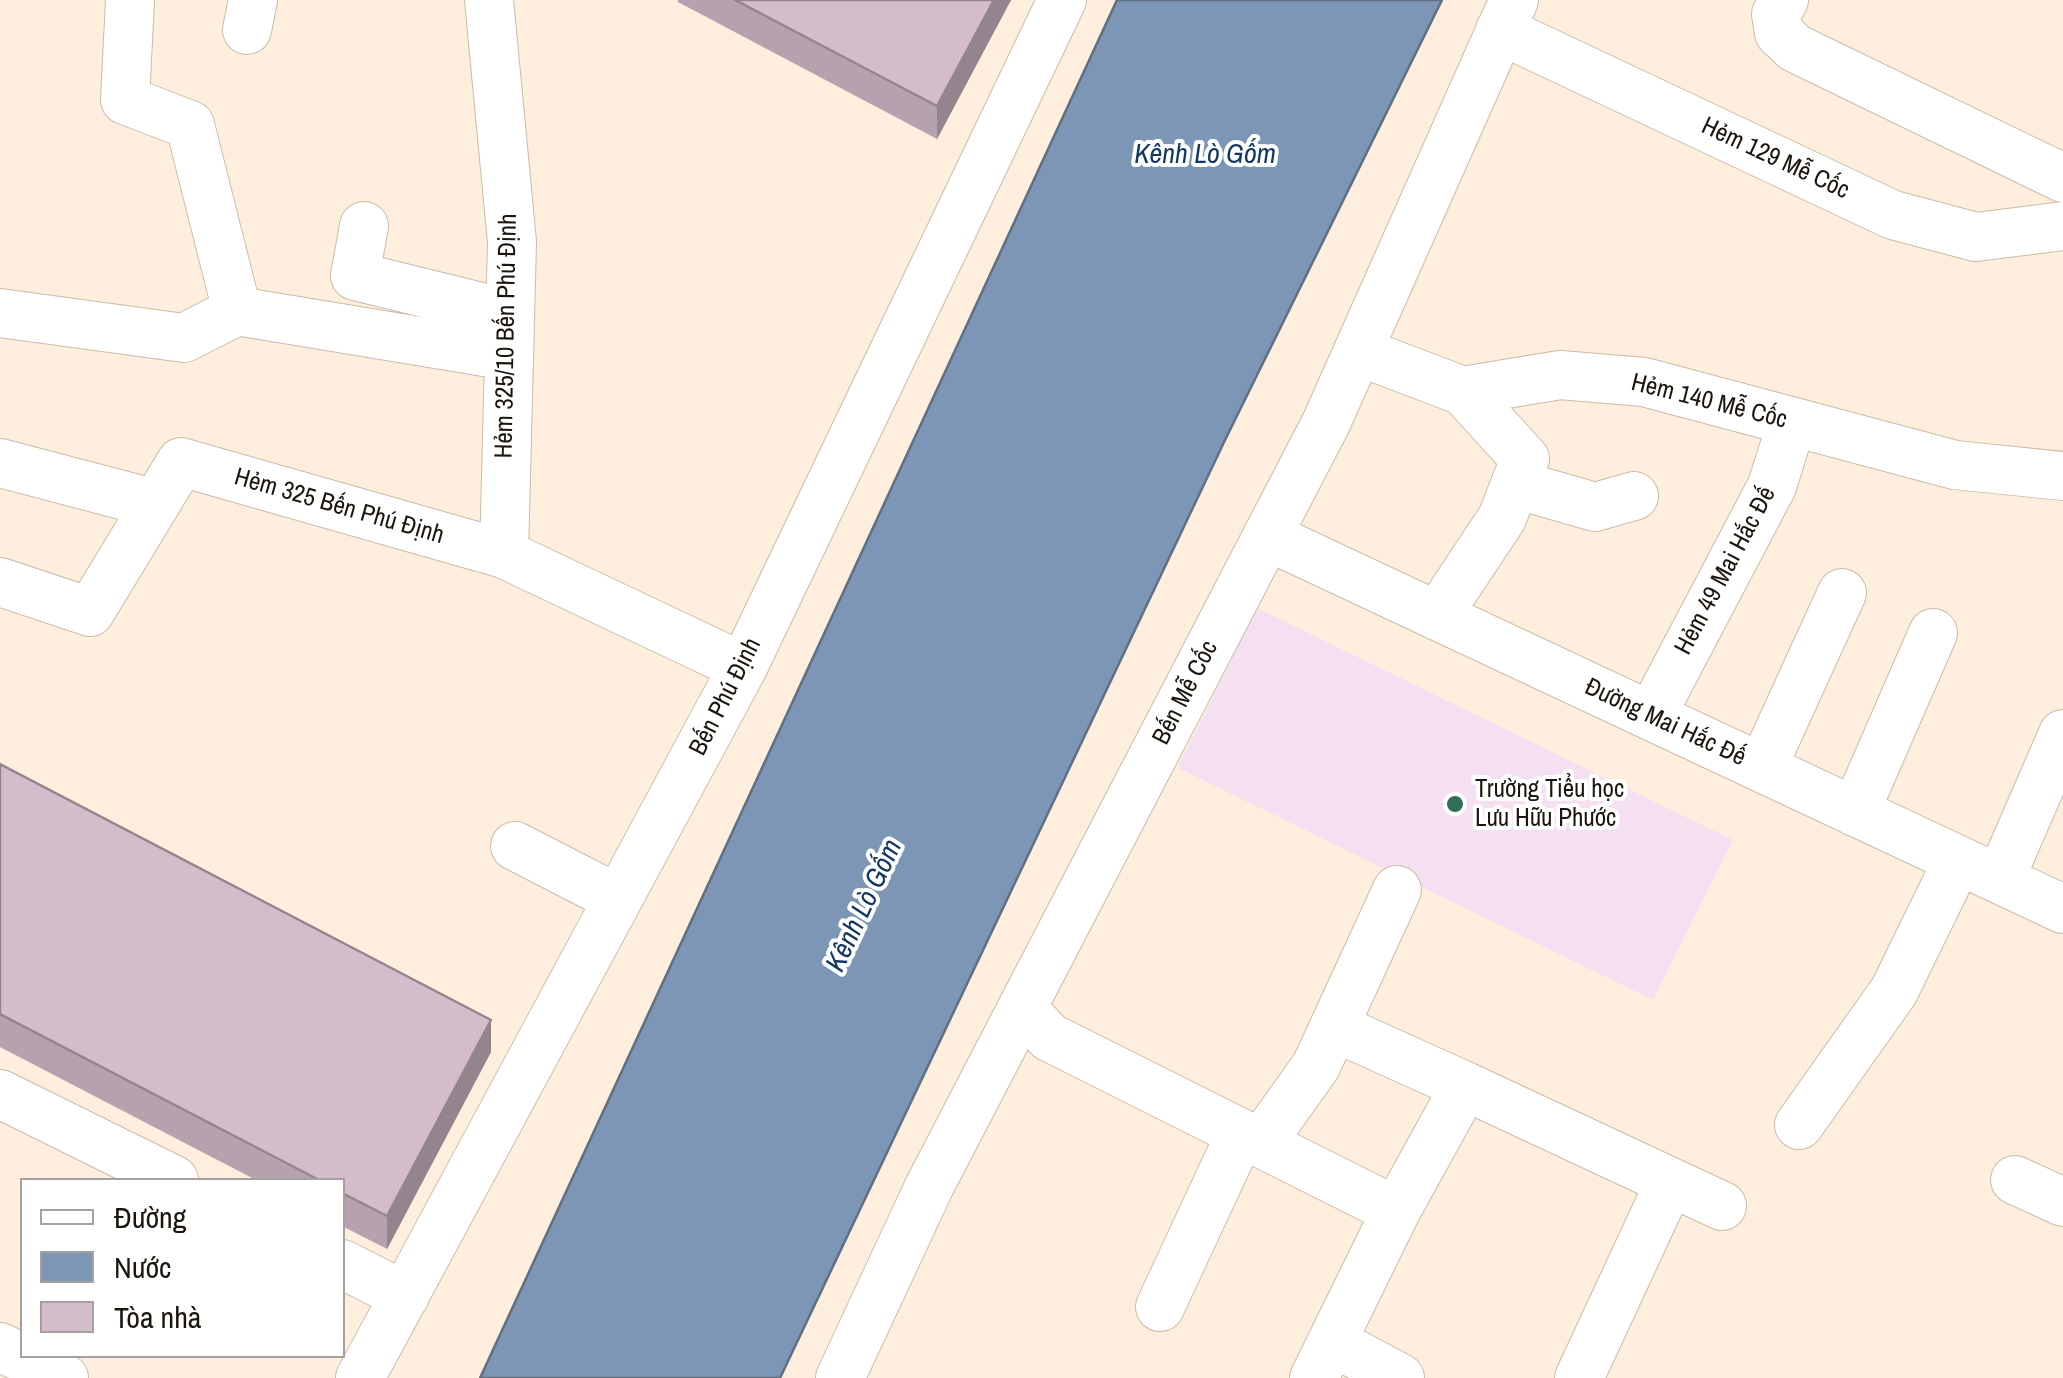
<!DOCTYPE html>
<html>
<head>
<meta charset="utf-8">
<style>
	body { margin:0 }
	#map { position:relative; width:2063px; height:1378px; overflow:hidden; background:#fdeede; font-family:"Archivo Narrow",sans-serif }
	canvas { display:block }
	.legend { position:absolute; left:20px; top:1178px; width:325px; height:180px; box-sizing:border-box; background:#fff; border:2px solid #a4a19f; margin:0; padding:12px 18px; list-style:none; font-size:30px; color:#1b150e }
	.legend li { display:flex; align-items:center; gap:20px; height:50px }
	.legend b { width:50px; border:2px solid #a4a19f }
</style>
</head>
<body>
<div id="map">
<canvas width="2063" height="1378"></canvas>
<ul class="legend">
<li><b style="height:12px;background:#fff"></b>Đường</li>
<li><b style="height:28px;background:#7d96b5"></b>Nước</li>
<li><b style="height:28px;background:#d4bcca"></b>Tòa nhà</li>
</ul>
</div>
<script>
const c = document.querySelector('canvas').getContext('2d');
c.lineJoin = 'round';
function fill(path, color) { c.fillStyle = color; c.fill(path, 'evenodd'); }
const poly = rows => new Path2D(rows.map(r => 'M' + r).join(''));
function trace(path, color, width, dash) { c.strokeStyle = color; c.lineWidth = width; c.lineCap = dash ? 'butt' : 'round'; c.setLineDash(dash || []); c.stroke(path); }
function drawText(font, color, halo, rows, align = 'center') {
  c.font = font + ' "Archivo Narrow",sans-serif'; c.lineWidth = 8; c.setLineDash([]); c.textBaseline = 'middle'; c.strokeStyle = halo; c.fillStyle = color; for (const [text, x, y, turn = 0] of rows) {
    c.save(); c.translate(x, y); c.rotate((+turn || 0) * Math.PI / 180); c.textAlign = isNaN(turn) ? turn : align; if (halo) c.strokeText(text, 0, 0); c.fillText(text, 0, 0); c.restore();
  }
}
const education = poly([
	[1257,608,1733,840,1653,1000,1178,768]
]);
const water = poly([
	[1117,0,1442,0,1226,438,780,1378,480,1378,1117,0]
]);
const minor = poly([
	[130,0,125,100,190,125,237,311],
	[489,0,512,242,504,554],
	[1784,0,1776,14,1779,33,1795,48,2063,178],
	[247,30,253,0],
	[1500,30,1893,215,1976,237,2063,226],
	[364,226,355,276,510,314],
	[0,313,184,338,237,311,509,356],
	[1358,351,1463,391,1560,375,1644,382,1955,465,2063,476],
	[0,463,156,504],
	[1515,484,1595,507,1634,496],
	[1267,536,2063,909],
	[0,582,90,612,181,462,504,554,743,667],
	[1437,616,1502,518,1525,459,1463,391],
	[1651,716,1772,486,1792,422],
	[1762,768,1842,593],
	[1855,812,1933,633],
	[515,846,618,899],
	[2000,879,2063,734],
	[1023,1009,1049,1037,1396,1211,1314,1378],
	[1334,1027,1465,1086],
	[0,1094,174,1180],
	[1799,1125,1894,991,1958,860],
	[1261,1143,1316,1066,1397,890],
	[2015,1180,2063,1202],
	[1396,1211,1465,1086,1722,1206],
	[342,1264,405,1296],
	[1160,1307,1241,1133],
	[1333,1342,1400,1378],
	[0,1347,64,1378],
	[360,1378,743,667,1062,0],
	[840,1378,929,1187,1326,423,1514,0],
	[1579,1378,1670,1182]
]);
const wall = poly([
	[678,0,1011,0,937,139,678,2],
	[0,764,491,1052,387,1249,342,1226,342,1180,256,1180,0,1047]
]);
const shadedWall = poly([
	[994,0,1011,0,937,139,937,106],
	[491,1020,491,1052,387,1249,387,1216]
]);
const building = poly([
	[735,0,994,0,937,106,735,0],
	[0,764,491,1020,387,1216,342,1193,342,1180,319,1180,0,1014,0,764]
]);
const markers = [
	[1455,804,10,"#316e5a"]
];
const streetNames = [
	["Hẻm 129 Mễ Cốc",1775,159,25],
	["Hẻm 325/10 Bến Phú Định",507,336,-89],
	["Hẻm 140 Mễ Cốc",1709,402,14],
	["Hẻm 325 Bến Phú Định",339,507,16],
	["Hẻm 49 Mai Hắc Đế",1726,571,-62],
	["Bến Mễ Cốc",1186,693,-63],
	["Bến Phú Định",726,697,-63],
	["Đường Mai Hắc Đế",1665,723,25]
];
const poiNames = [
	["Trường Tiểu học",1475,790],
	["Lưu Hữu Phước",1475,819]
];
const waterNames = [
	["Kênh Lò Gốm",1205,155],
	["Kênh Lò Gốm",865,906,-65]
];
fill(education, '#f4e0f0');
fill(water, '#7d96b5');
trace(water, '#606f83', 2.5);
trace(minor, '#ccbba7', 50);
trace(minor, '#fff', 48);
fill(wall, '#b6a2ae');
fill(shadedWall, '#94848d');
fill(building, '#d4bcca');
trace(building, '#94848d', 2.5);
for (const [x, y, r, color] of markers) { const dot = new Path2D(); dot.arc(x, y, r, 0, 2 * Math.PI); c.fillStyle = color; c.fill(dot); trace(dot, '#fff', 4); }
drawText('25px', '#1b150e', '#fff', streetNames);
drawText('25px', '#1b150e', '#fff', poiNames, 'left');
drawText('italic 28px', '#133861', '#fff', waterNames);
</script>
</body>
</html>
